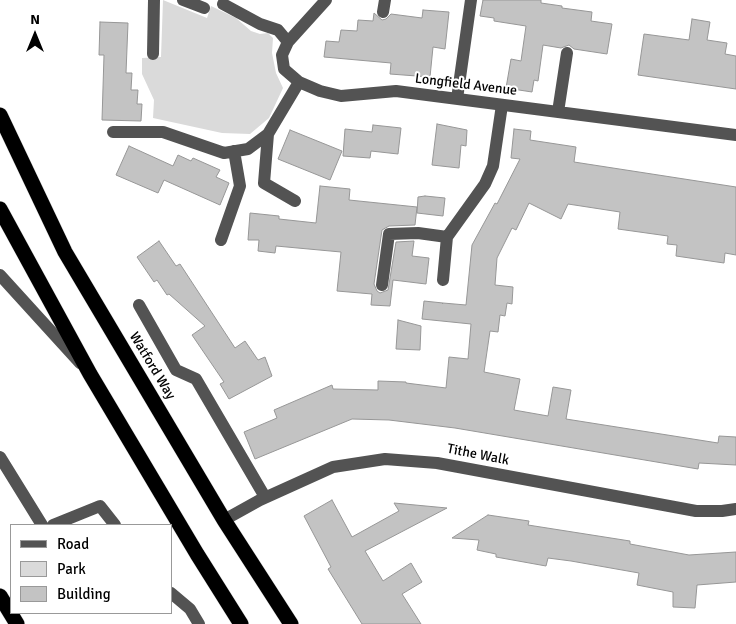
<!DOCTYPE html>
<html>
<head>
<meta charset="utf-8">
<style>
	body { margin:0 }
	#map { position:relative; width:736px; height:624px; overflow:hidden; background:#fff; font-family:Signika,sans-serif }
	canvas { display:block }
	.legend { position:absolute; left:10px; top:524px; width:162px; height:90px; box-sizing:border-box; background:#fff; border:1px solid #999; margin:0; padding:6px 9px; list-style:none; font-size:15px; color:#000 }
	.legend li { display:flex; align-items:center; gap:10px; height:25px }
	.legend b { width:25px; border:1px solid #999 }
	.north { position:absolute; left:10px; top:10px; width:50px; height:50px; -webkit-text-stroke:4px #fff; paint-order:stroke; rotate:0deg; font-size:14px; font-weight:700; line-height:20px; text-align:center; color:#000 }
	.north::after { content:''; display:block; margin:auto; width:18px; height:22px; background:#000; clip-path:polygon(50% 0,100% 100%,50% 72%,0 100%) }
</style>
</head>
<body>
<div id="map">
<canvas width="736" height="624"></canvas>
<ul class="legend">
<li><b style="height:6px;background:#535353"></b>Road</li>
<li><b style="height:14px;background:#dadada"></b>Park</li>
<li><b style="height:14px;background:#c3c3c3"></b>Building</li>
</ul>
<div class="north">N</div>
</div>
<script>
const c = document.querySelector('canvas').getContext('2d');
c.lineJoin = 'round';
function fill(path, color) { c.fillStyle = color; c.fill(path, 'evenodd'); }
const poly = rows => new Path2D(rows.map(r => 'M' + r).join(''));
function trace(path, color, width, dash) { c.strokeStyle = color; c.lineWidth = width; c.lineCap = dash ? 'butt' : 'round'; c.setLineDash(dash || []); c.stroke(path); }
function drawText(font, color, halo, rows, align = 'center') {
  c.font = font + ' Signika,sans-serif'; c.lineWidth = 4; c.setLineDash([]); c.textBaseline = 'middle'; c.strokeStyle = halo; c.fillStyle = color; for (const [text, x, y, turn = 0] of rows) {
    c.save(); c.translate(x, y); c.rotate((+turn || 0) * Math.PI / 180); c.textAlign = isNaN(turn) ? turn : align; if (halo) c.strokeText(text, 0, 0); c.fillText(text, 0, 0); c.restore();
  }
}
const green = poly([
	[163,0,207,18,211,6,236,18,251,31,260,34,268,33,273,38,272,53,276,73,283,88,269,118,250,134,222,133,153,118,154,100,142,74,142,58,161,57]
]);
const building = poly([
	[483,0,541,0,541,3,562,6,562,8,592,12,591,21,612,24,607,54,574,49,569,45,561,48,543,45,538,81,534,80,532,92,506,88,511,59,521,61,526,26,494,21,494,18,480,16,483,0],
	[423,10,449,12,445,49,433,47,430,77,390,74,391,63,324,57,326,41,339,42,341,30,357,31,358,20,373,21,374,13,382,20,386,19,391,14,422,18,423,10],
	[692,19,710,22,707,40,727,43,725,54,736,56,736,89,638,75,644,34,689,40,692,19],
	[100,22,128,23,126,73,132,73,131,90,138,90,137,104,142,104,141,121,102,120,104,55,99,55,100,22],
	[437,124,467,130,466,146,461,145,459,168,432,165,437,124],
	[373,125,401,128,398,154,371,151,370,158,343,156,345,129,372,132,373,125],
	[514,129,531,131,530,140,576,147,574,162,736,187,736,255,725,253,724,263,676,256,677,245,667,244,668,236,618,229,620,212,568,204,561,219,529,203,516,230,512,228,497,258,495,285,513,287,512,304,507,303,505,316,500,315,498,332,490,331,484,372,520,379,514,410,548,416,553,387,571,390,566,419,718,443,719,436,736,437,736,465,699,463,698,469,455,428,389,420,352,419,255,459,244,432,277,418,274,410,332,385,333,389,378,390,378,381,406,382,406,383,446,388,449,357,468,359,471,324,422,319,424,301,443,303,442,304,443,303,466,305,472,245,495,203,497,204,520,159,511,158,514,129],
	[290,130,342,151,330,180,278,159,290,130],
	[129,146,173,166,178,155,191,161,193,158,220,170,216,177,229,183,220,205,164,180,158,193,116,175,129,146],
	[320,186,350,189,349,200,417,207,415,225,389,226,382,230,374,284,377,291,380,293,388,290,396,242,414,241,412,256,429,258,426,284,393,280,390,306,371,305,372,294,337,291,341,252,276,246,275,253,258,251,259,240,248,240,250,213,279,216,279,219,316,223,320,186],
	[425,196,445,198,443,216,417,213,418,197,425,196],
	[159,241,176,266,180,264,235,348,245,341,258,360,265,357,272,376,229,399,220,384,224,382,192,335,205,326,169,294,167,295,157,280,154,282,137,257,159,241],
	[398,320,421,326,420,350,396,349,398,320],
	[332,500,352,537,399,511,394,503,447,508,365,551,383,581,411,563,422,582,402,594,421,624,362,624,328,569,331,567,304,516,332,500],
	[488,515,529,521,528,525,630,541,630,544,689,555,736,552,736,582,697,585,695,608,673,607,673,592,637,585,639,573,571,561,548,558,546,566,496,557,496,554,477,550,479,540,452,538,488,515]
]);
const minor = poly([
	[183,0,204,8],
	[326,0,288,42,282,55,284,69,299,82,320,91,341,96,396,91,736,135],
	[223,4,260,24,278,30,288,42],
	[383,12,385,0],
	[153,54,154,0],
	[457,99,471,0],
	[558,112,567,53],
	[113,132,163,132,224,153,248,149,268,134,299,82],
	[268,134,264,183,295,201],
	[221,240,240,186,234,151],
	[0,275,80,363],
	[443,280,447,237,485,184,493,166,502,105],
	[382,285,389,234,418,233,447,237],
	[139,305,176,370,196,379,265,497],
	[0,457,42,525],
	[224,520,260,500,333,467,385,459,437,463,696,511,722,511,736,509],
	[53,525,100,506,115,525],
	[171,593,190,609,199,624]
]);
const highway = poly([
	[0,115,65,252,224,520,291,624],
	[0,209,90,374,197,554,241,624],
	[0,596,17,624]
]);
const streetNames = [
	["Longfield Avenue",466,85,7],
	["Watford Way",152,366,59],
	["Tithe Walk",478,455,11]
];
fill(green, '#dadada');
fill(building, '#c3c3c3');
trace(building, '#979797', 1);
trace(highway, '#dbdbdb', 16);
trace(minor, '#535353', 12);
trace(highway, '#000', 15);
drawText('14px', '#000', '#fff', streetNames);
</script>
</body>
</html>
